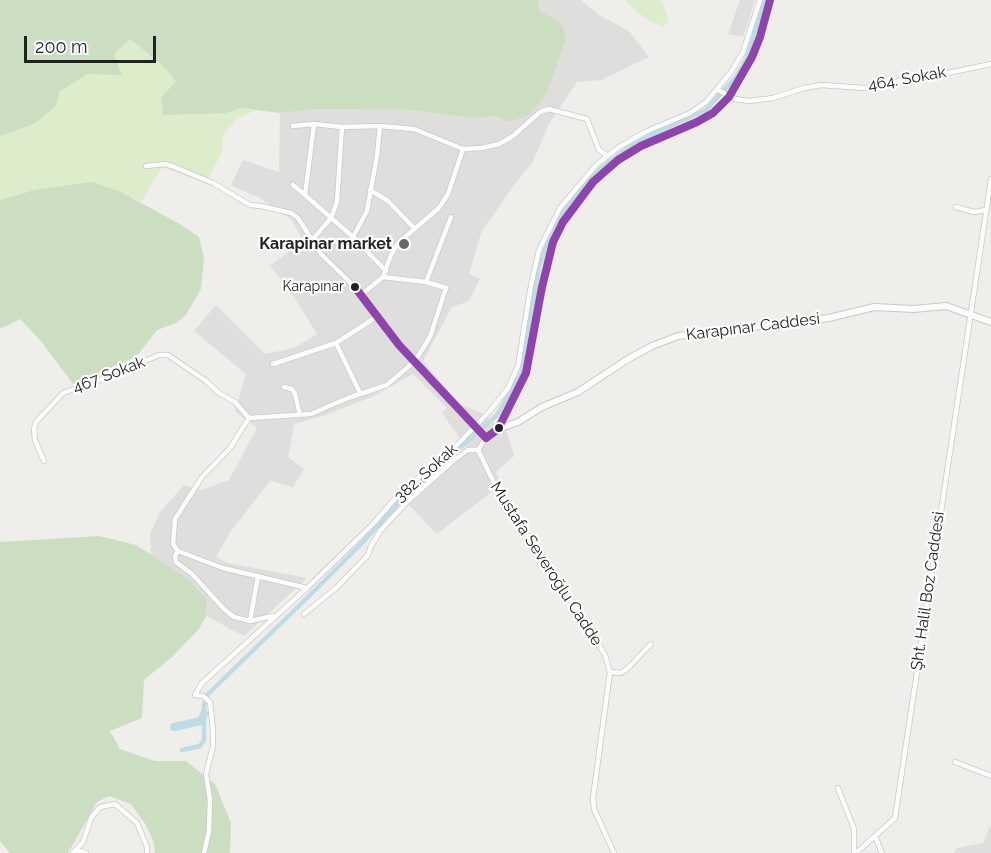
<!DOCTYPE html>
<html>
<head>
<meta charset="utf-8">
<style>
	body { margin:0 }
	#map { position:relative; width:991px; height:853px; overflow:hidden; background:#f0eeeb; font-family:Raleway,sans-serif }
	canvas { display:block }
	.scale { position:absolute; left:24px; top:36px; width:132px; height:27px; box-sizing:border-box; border:3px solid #222; border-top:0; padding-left:8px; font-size:18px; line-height:21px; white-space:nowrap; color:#222; -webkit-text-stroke:4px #fff; paint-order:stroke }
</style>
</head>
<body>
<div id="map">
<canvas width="991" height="853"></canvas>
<div class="scale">200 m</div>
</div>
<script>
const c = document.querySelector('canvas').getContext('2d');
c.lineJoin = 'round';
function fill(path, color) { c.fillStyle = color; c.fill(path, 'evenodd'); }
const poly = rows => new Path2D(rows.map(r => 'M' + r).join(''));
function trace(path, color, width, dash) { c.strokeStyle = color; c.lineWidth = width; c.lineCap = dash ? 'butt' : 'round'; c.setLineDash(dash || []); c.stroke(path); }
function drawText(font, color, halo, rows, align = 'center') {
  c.font = font + ' Raleway,sans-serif'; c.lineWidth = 4.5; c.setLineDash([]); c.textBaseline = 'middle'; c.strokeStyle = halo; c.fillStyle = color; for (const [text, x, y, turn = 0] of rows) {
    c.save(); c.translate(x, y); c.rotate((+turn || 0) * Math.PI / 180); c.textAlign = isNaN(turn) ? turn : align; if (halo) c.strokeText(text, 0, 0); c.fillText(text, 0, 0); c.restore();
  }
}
const residential = poly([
	[538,0,581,0,599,15,629,31,649,57,601,80,577,82,549,124,532,163,516,182,481,233,469,274,480,279,469,301,452,307,423,361,459,404,481,413,507,432,514,456,496,472,502,484,437,534,405,501,466,447,442,413,447,408,413,374,374,396,326,415,294,424,288,457,304,469,293,487,270,481,231,531,216,557,228,563,307,578,244,636,206,616,207,600,189,579,151,555,150,534,160,512,184,485,202,490,229,480,257,428,235,411,246,374,194,331,216,305,265,354,294,348,317,334,294,297,270,266,303,241,292,220,258,197,231,185,243,160,279,172,280,113,319,109,410,110,470,118,495,116,510,122,556,19,547,15,540,9],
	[740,0,755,0,743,37,728,34],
	[991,823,991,853,953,853,957,848,983,843]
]);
const grass = poly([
	[625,0,662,0,669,20,664,26,652,22,637,12],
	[130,39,163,66,199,113,226,113,242,108,256,110,237,119,222,136,223,151,207,180,200,181,162,167,141,202,121,192,34,190,0,200,0,136,34,124,59,92,88,74,122,74,114,54]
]);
const forest = poly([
	[0,0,538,0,540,10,547,15,556,19,563,27,566,39,546,94,529,115,509,122,495,116,470,118,410,110,319,109,280,113,242,108,226,113,163,115,161,97,176,82,163,66,130,39,114,54,122,75,88,74,59,92,56,106,34,124,0,136],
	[92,182,121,192,178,223,199,237,204,258,201,289,186,315,176,323,157,330,136,357,73,384,40,340,20,319,0,329,0,200,34,190],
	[99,536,136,545,189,579,207,600,206,616,199,629,172,657,144,680,142,718,110,731,120,749,155,761,186,761,215,784,231,823,230,853,155,853,154,843,146,825,131,804,109,796,97,802,68,853,10,853,0,841,0,542]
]);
const canal = poly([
	[182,750,200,746,204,740,204,705,208,694,304,601,361,544,405,496,497,415,522,372,539,266,553,228,573,198,601,168,629,147,661,130,706,110,736,77,746,60,765,0]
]);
const river = poly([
	[174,727,201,721,204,714]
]);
const minor = poly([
	[718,90,735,99,749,101,773,98,804,88,821,85,865,88,879,86,907,79,924,78,991,64],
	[314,124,305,195,353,237,386,271],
	[293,126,314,124,342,127,337,202,331,218,313,239],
	[342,127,380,126,414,129,463,149],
	[146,166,165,164,172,166,213,183,250,205,261,206,291,213,298,218,321,254,362,294,399,345,486,438],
	[293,185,305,195],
	[370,190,388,201,414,228],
	[956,207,974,212,986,210],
	[353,237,367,211,377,156,380,126],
	[426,282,451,217],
	[362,294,383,277,391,255,398,243,439,208,448,194,463,149,482,148,499,144,513,136,540,112,549,109,587,119,599,150,607,155],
	[336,343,360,393],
	[273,364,336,343,378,316],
	[284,387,292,389,295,394,300,415],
	[478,450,486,438,498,429,526,373,542,287,553,242,563,222,593,182,618,160,641,146,697,122,713,113,729,97,752,57,760,37,770,0],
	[478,450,496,487,585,622,605,655,610,672,593,798,594,809,614,853],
	[44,461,35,440,34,429,36,422,63,393,106,378,159,355,168,355,206,381,219,393,235,402,249,418,311,414,348,398,387,385,415,361,430,337,446,288,426,282,383,277],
	[178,551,173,544,175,519,202,477,230,448,249,418],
	[178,551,223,568,307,588],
	[178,551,175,556,176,562,192,574,224,609,234,617,250,621,273,616],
	[304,614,336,588,368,555,371,546,381,530,407,502,454,460,468,450,478,450],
	[250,621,258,576],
	[610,672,621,673,628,668,651,644],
	[955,762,991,776],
	[838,788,854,829,854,853],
	[875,836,882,853],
	[76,850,86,853],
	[73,853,83,842,91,818,100,807,115,804,137,823,147,847,147,853],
	[204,853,209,831,210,800,206,774,213,746,213,730,210,702,203,696,195,695,202,683,307,588,372,525,399,494,455,447,489,412,508,388,518,366,531,285,539,250,560,208,596,165,619,147,645,132,690,113,706,102,731,72,743,52,760,0],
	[856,853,895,818,991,179]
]);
const tertiary = poly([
	[498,429,518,422,542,407,578,392,628,359,652,346,678,336,829,318,874,307,914,309,946,306,991,322]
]);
const bus1 = poly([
	[354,286,399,345,486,438],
	[486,438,498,429,526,373,542,287,553,242,563,222,593,182,618,160,641,146,697,122,713,113,729,97,752,57,760,37,770,0]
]);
const markers = [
	[404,244,6,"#6a6968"],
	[355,287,5,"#222"],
	[499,428,5,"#222"]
];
const busNames = [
	["Karapınar",344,287]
];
const streetNames = [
	["464. Sokak",907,79,-10],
	["Karapınar Caddesi",753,327,-7],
	["467 Sokak",109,375,-21],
	["382. Sokak",426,473,-42],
	["Mustafa Severoğlu Cadde",546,564,57],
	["Şht. Halil Boz Caddesi",928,591,-82]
];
const poiNames = [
	["Karapinar market",392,244]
];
fill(residential, '#dfdedc');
fill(grass, '#ddeccb');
fill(forest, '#cbdec1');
trace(canal, '#bfdbe3', 4.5);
trace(river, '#bfdbe3', 8);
trace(minor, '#c9c8c7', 6);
trace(tertiary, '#c9c8c7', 8);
trace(minor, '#fdfcfc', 4.5);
trace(tertiary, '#fdfcfc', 6);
trace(bus1, '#8e44ad', 8);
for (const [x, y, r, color] of markers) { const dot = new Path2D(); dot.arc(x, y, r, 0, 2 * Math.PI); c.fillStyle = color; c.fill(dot); trace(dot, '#fff', 2); }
drawText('14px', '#222', '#fff', busNames, 'right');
drawText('16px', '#222', '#fff', streetNames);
drawText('bold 16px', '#222', '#fff', poiNames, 'right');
</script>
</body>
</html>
